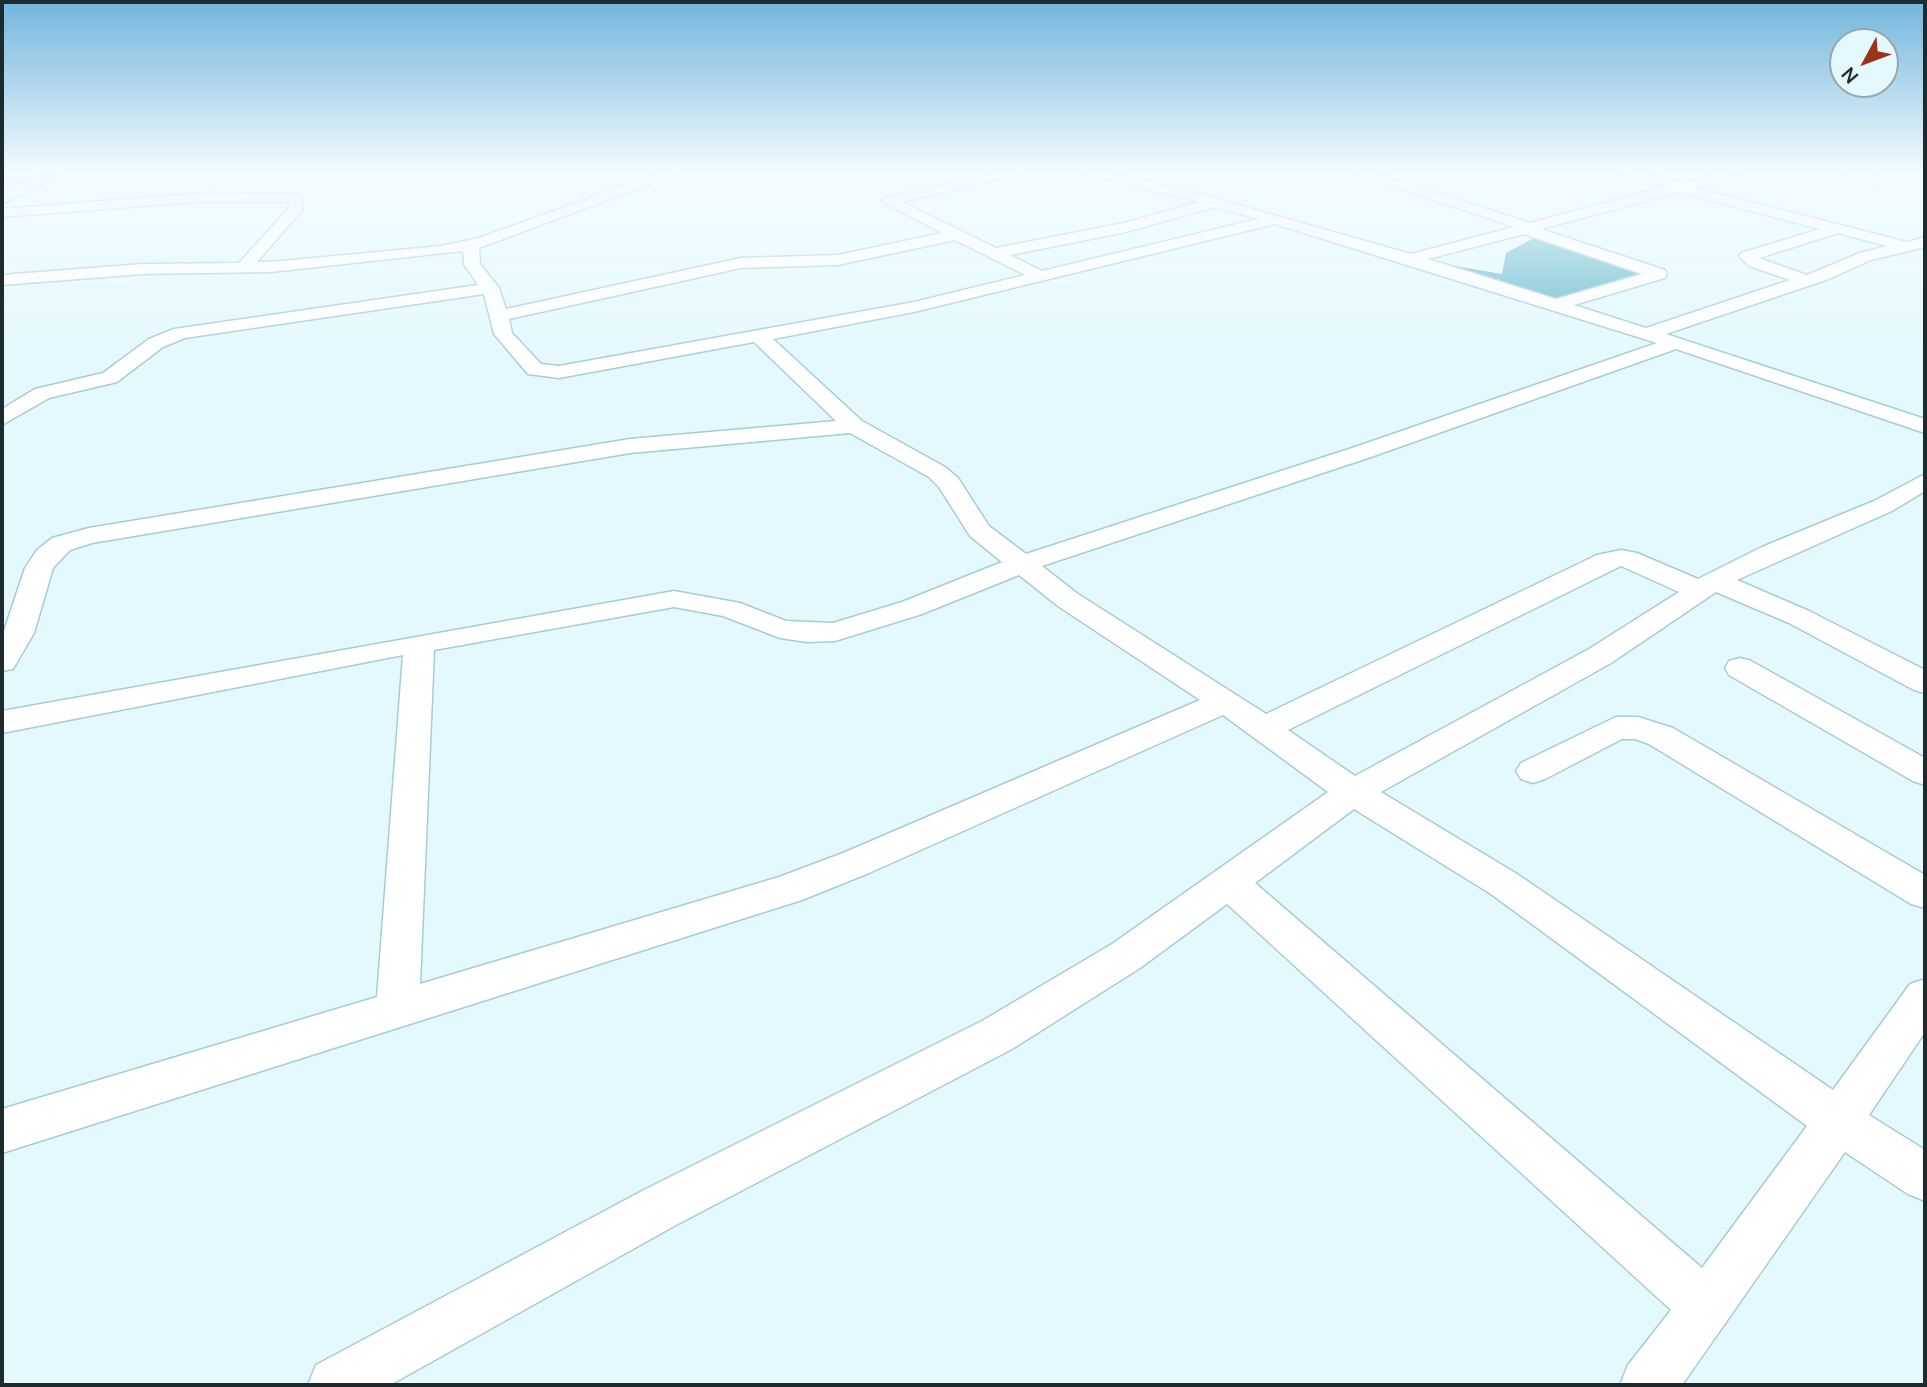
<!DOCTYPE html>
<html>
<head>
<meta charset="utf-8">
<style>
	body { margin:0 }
	#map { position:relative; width:1927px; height:1387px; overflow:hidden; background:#e4f9fe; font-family:Manrope,sans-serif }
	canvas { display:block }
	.frame { position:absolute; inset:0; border:4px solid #1e2b2e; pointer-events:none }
	.north { position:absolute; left:1829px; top:28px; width:70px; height:70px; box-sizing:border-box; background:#e4f9fe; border:2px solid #95a7ab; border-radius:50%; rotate:229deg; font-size:19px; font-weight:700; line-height:28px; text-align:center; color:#1e2b2e }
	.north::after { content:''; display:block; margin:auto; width:24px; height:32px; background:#9b3316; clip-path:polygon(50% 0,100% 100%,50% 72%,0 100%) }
</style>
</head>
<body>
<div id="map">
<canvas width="1927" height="1387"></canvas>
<div class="frame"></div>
<div class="north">N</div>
</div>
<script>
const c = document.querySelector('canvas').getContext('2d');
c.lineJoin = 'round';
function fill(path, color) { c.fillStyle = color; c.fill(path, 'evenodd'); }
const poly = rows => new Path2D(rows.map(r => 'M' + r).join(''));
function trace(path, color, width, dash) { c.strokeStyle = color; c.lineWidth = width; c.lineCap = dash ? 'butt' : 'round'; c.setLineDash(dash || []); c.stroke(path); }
const water = poly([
	[1538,236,1649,276,1561,301,1449,265,1502,274,1506,253]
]);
const street = poly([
	[659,173,679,173,479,248,480,264,499,288,506,309,741,258,838,255,942,233,881,201,888,197,1000,173,1027,173,902,202,996,248,1124,223,1199,202,1080,173,1107,173,1189,191,1411,254,1514,227,1353,173,1374,173,1530,223,1667,186,1621,173,1646,173,1684,182,1717,173,1740,173,1695,188,1907,242,1925,237,1925,247,1871,260,1829,279,1666,334,1925,419,1925,433,1676,349,1371,457,1042,566,1078,594,1266,714,1597,555,1621,550,1637,553,1698,579,1762,547,1874,501,1925,474,1925,491,1892,511,1737,580,1809,611,1925,670,1925,693,1914,690,1789,623,1716,592,1611,663,1381,792,1517,874,1833,1090,1910,984,1925,979,1925,1032,1869,1115,1925,1150,1925,1201,1908,1194,1845,1152,1682,1385,1620,1385,1628,1365,1671,1310,1227,904,1140,968,1012,1049,676,1225,390,1385,308,1385,316,1365,642,1191,982,1021,1112,944,1328,792,1223,715,869,873,802,900,2,1153,2,1109,377,997,403,655,2,733,2,711,674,591,740,603,786,621,833,623,902,602,1002,562,970,536,939,487,929,477,850,433,630,453,92,543,70,550,53,568,34,633,13,669,2,671,2,637,25,568,37,550,52,538,89,528,630,439,836,421,754,342,559,378,528,374,494,334,484,294,185,338,163,347,117,382,49,398,2,425,2,409,35,389,103,373,149,339,174,329,478,285,464,264,463,251,271,272,142,274,2,285,2,275,142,264,239,263,288,209,289,201,205,201,2,217,2,209,205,193,297,194,303,200,302,210,257,262,271,262,441,246,479,238,659,173],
	[1679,192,1820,229,1741,253,1739,256,1749,266,1790,280,1646,328,1574,305,1665,278,1667,274,1665,270,1541,229,1679,192],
	[1215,207,1258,219,1042,271,1010,255,1126,232,1215,207],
	[1275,224,1657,343,1355,447,1026,554,989,526,958,478,945,467,862,421,773,339,914,312,1275,224],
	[1838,233,1887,246,1860,253,1807,275,1759,258,1838,233],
	[1524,234,1642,274,1556,299,1428,259,1524,234],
	[955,240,1025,275,914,302,559,366,541,364,512,333,509,319,741,268,838,265,955,240],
	[1621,566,1679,592,1589,649,1355,776,1288,730,1621,566],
	[1019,575,1058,606,1200,700,843,853,779,877,420,984,434,650,674,607,723,616,780,638,807,642,835,641,922,614,1019,575],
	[1354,809,1491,894,1807,1126,1702,1268,1255,883,1354,809],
	[1838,173,1865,173,1884,180,1877,184,1838,173],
	[1740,658,1751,661,1925,758,1925,785,1913,781,1729,675,1725,668,1729,661,1740,658],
	[1616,717,1638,717,1673,728,1925,875,1925,908,1911,904,1649,744,1635,739,1622,739,1545,779,1533,783,1521,779,1516,771,1521,763,1616,717]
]);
const secondary = poly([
	[41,173,63,173,2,204,2,192,41,173]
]);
fill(water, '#62b6cb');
trace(street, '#a9cbd4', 3);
trace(secondary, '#a9cbd4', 4);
fill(street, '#fff');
fill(secondary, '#d9f5fc');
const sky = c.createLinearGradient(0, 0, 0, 368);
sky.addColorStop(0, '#72b5dc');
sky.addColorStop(0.47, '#f3fcff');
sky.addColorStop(1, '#f3fcff00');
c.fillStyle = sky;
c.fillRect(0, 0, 1927, 368);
</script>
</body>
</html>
